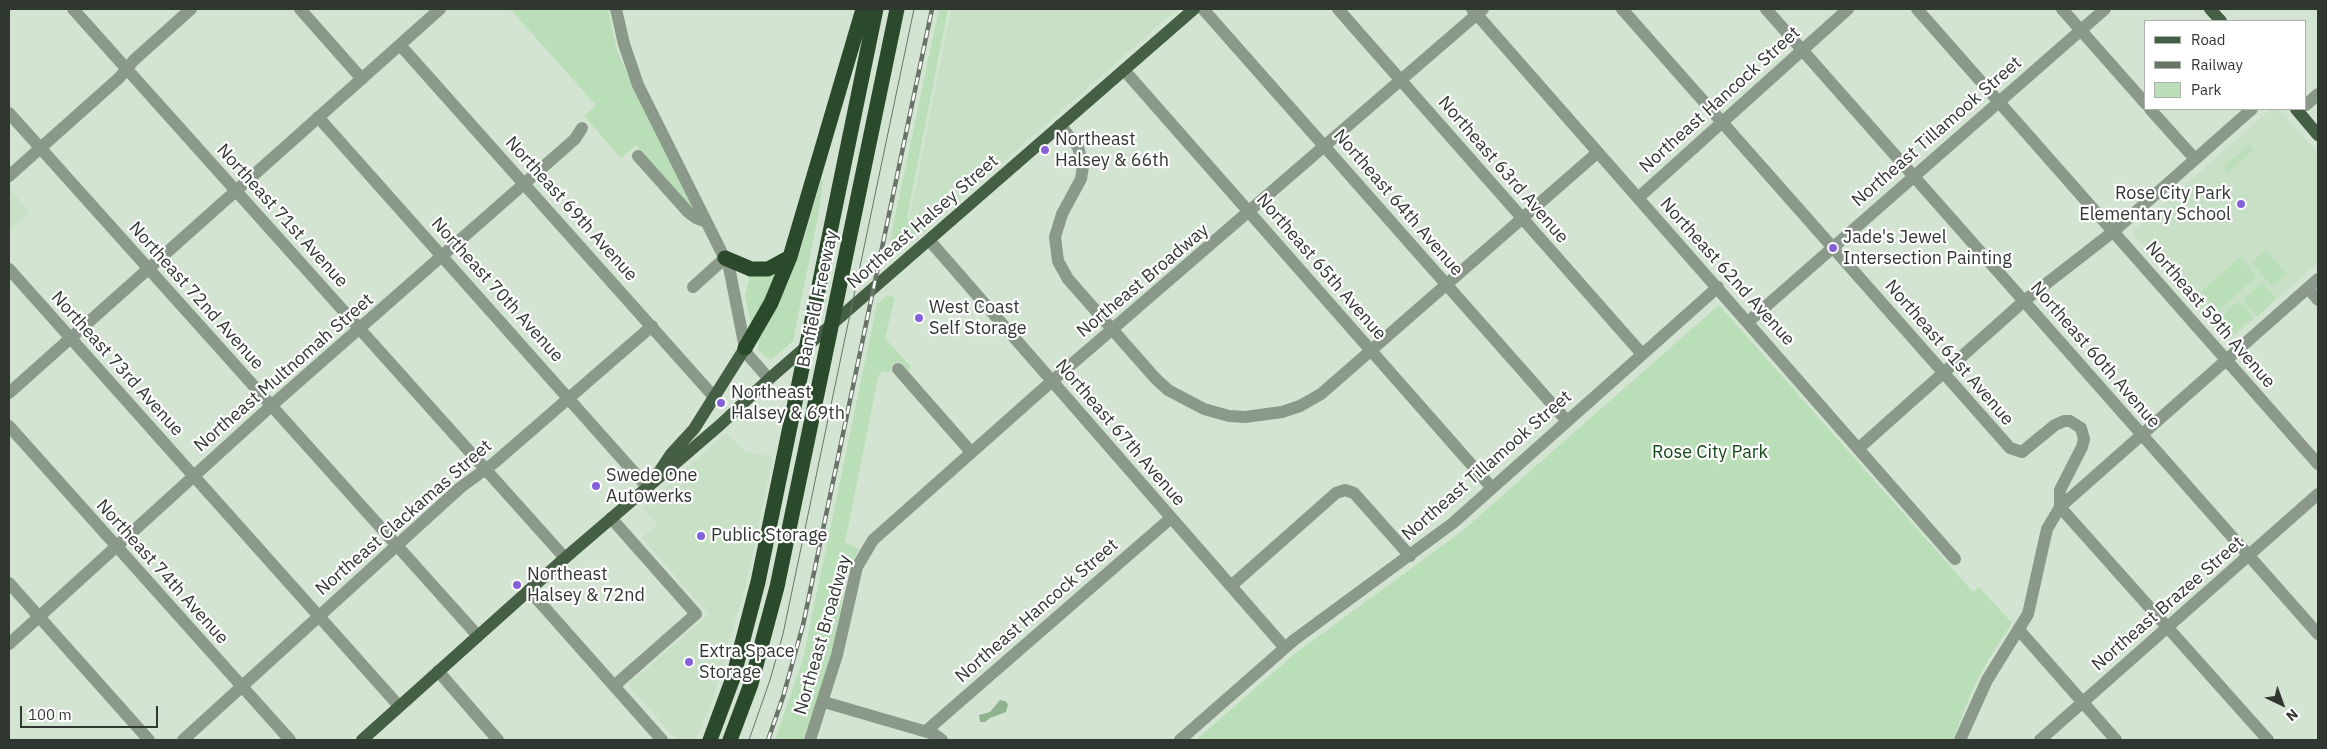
<!DOCTYPE html>
<html>
<head>
<meta charset="utf-8">
<style>
	body { margin:0 }
	#map { position:relative; width:2327px; height:749px; overflow:hidden; background:#d3e5d2; font-family:"IBM Plex Sans",sans-serif }
	canvas { display:block }
	.frame { position:absolute; inset:0; border:10px solid #303730; pointer-events:none }
	.legend { position:absolute; left:2144px; top:20px; width:162px; height:90px; box-sizing:border-box; background:#fff; border:1px solid #acafac; margin:0; padding:6px 9px; list-style:none; font-size:15px; color:#303730 }
	.legend li { display:flex; align-items:center; gap:10px; height:25px }
	.legend b { width:25px; border:1px solid #acafac }
	.north { position:absolute; left:2257px; top:679px; width:50px; height:50px; -webkit-text-stroke:4px #fff; paint-order:stroke; rotate:138deg; font-size:14px; font-weight:700; line-height:20px; text-align:center; color:#303730 }
	.north::after { content:''; display:block; margin:auto; width:18px; height:22px; background:#303730; clip-path:polygon(50% 0,100% 100%,50% 72%,0 100%) }
	.scale { position:absolute; left:20px; top:706px; width:138px; height:22px; box-sizing:border-box; border:2px solid #303730; border-top:0; padding-left:6px; font-size:15px; line-height:18px; white-space:nowrap; color:#303730; -webkit-text-stroke:4px #fff; paint-order:stroke }
</style>
</head>
<body>
<div id="map">
<canvas width="2327" height="749"></canvas>
<div class="frame"></div>
<ul class="legend">
<li><b style="height:6px;background:#445f43"></b>Road</li>
<li><b style="height:6px;background:#697469"></b>Railway</li>
<li><b style="height:14px;background:#b9deb8"></b>Park</li>
</ul>
<div class="north">N</div>
<div class="scale">100 m</div>
</div>
<script>
const c = document.querySelector('canvas').getContext('2d');
c.lineJoin = 'round';
function fill(path, color) { c.fillStyle = color; c.fill(path, 'evenodd'); }
const poly = rows => new Path2D(rows.map(r => 'M' + r).join(''));
function trace(path, color, width, dash) { c.strokeStyle = color; c.lineWidth = width; c.lineCap = dash ? 'butt' : 'round'; c.setLineDash(dash || []); c.stroke(path); }
function drawText(font, color, halo, rows, align = 'center') {
  c.font = font + ' "IBM Plex Sans",sans-serif'; c.lineWidth = 4.5; c.setLineDash([]); c.textBaseline = 'middle'; c.strokeStyle = halo; c.fillStyle = color; for (const [text, x, y, turn = 0] of rows) {
    c.save(); c.translate(x, y); c.rotate((+turn || 0) * Math.PI / 180); c.textAlign = isNaN(turn) ? turn : align; if (halo) c.strokeText(text, 0, 0); c.fillText(text, 0, 0); c.restore();
  }
}
const built = poly([
	[951,9,1177,9,922,233,909,219],
	[2271,109,2279,109,2318,153,2318,263,2228,342,2132,232],
	[9,188,30,212,9,231],
	[727,433,744,451,773,457,746,583,712,701,695,740,677,740,628,685,709,614,642,538,658,524,642,507]
]);
const green = poly([
	[510,9,608,9,617,50,626,71,693,209,636,145,621,158,584,116,596,105],
	[939,9,948,9,907,218,919,231,886,259],
	[2249,145,2253,150,2228,172,2224,167],
	[821,180,823,180,819,211,793,341,772,359,768,359,758,350,759,339,787,286,804,240],
	[2266,250,2286,274,2272,286,2252,263],
	[2240,257,2257,276,2218,311,2201,292],
	[779,271,774,285,751,323,745,296,749,279,746,274],
	[2262,283,2276,299,2257,316,2243,300],
	[888,295,895,298,885,338,911,367,908,371,900,362,897,362,893,364,890,372,882,371,878,378,845,542,859,549,848,572,832,650,820,691,803,740,775,740,803,659,877,304],
	[2239,301,2253,317,2228,339,2214,323],
	[1719,305,1973,592,1979,587,2012,623,1988,660,1971,693,1953,740,1196,740,1297,652,1461,532]
]);
const water = poly([
	[1000,700,1005,701,1008,704,1006,712,990,718,985,722,980,722,979,715,990,712]
]);
const minor = poly([
	[73,9,565,558],
	[300,9,362,79],
	[616,9,624,44,638,85,729,267,745,348,748,355,769,379],
	[1203,9,1567,421],
	[1338,9,1642,354],
	[1472,9,1955,559],
	[1622,9,2010,448,2022,452,2055,425,2064,421,2070,421,2081,428,2084,439,2082,447,2060,490,2060,507,2268,740],
	[1766,9,2318,634],
	[1917,9,2318,464],
	[2062,9,2146,104],
	[400,45,715,398],
	[1124,70,1492,488],
	[2306,105,2318,94],
	[2150,109,2195,159],
	[9,113,478,636],
	[318,117,648,488],
	[1060,125,1078,147,1083,166,1081,179,1062,214,1055,237,1058,261,1068,279,1155,378,1168,390,1204,409,1229,416,1245,417,1282,412,1300,406,1321,394,1597,153],
	[638,156,688,212,696,218,706,222],
	[9,176,119,78,134,60,191,9],
	[1638,198,1848,9],
	[929,240,1285,648],
	[9,269,399,706],
	[693,287,725,258],
	[2308,288,2318,300],
	[1748,322,2105,9],
	[898,369,971,452],
	[9,393,440,9],
	[9,426,290,740],
	[1859,448,2024,301,2114,231,2252,109],
	[611,518,696,614,614,686],
	[9,583,149,740],
	[1231,586,1336,493,1345,490,1354,493,1410,556],
	[529,590,662,740],
	[2019,630,2116,740],
	[9,644,271,406,575,139,582,128],
	[438,671,498,740],
	[824,702,934,734,942,740],
	[926,731,1171,518],
	[183,740,461,487,494,463,652,326],
	[810,740,837,655,857,567,873,540,1043,389,1483,9],
	[1180,740,1294,640,1453,523,1718,287],
	[1960,740,1987,680,2028,614,2047,529,2060,507,2318,279],
	[2040,740,2318,494]
]);
const major = poly([
	[2210,9,2221,21],
	[2296,109,2318,135],
	[657,475,671,454,694,429,745,348],
	[362,740,565,558,720,425,769,379,1194,9]
]);
const highway = poly([
	[725,258,751,269,768,269,790,257],
	[745,348,771,303,790,257,863,9],
	[710,740,733,678,758,582,876,9],
	[730,740,751,684,777,587,897,9]
]);
const tram = poly([
	[749,740,770,680,783,634,914,9]
]);
const rail = poly([
	[768,740,783,697,803,625,932,9]
]);
const markers = [
	[1045,150,5,"#8560db"],
	[2241,204,5,"#8560db"],
	[1833,248,5,"#8560db"],
	[919,318,5,"#8560db"],
	[721,403,5,"#8560db"],
	[596,486,5,"#8560db"],
	[701,536,5,"#8560db"],
	[517,585,5,"#8560db"],
	[689,662,5,"#8560db"]
];
const streetNames = [
	["Northeast Hancock Street",1720,100,-42],
	["Northeast Tillamook Street",1937,132,-41],
	["Northeast 63rd Avenue",1503,170,49],
	["Northeast 64th Avenue",1398,203,49],
	["Northeast 69th Avenue",571,209,48],
	["Northeast 71st Avenue",282,216,48],
	["Northeast Halsey Street",923,222,-41],
	["Northeast 65th Avenue",1321,267,49],
	["Northeast 62nd Avenue",1727,272,48],
	["Northeast Broadway",1143,281,-40],
	["Northeast 70th Avenue",497,290,48],
	["Northeast 72nd Avenue",196,296,48],
	["Banfield Freeway",818,299,-78],
	["Northeast 59th Avenue",2210,315,49],
	["Northeast 61st Avenue",1949,353,49],
	["Northeast 60th Avenue",2095,355,49],
	["Northeast 73rd Avenue",117,364,48],
	["Northeast Multnomah Street",284,373,-41],
	["Northeast 67th Avenue",1120,433,49],
	["Northeast Tillamook Street",1487,466,-41],
	["Northeast Clackamas Street",404,518,-41],
	["Northeast 74th Avenue",162,572,48],
	["Northeast Brazee Street",2168,604,-41],
	["Northeast Hancock Street",1037,611,-41],
	["Northeast Broadway",823,635,-74]
];
const poiNames = [
	["Northeast",1055,140],
	["Halsey & 66th",1055,161],
	["Rose City Park",2231,194,"right"],
	["Elementary School",2231,215,"right"],
	["Jade's Jewel",1843,238],
	["Intersection Painting",1843,259],
	["West Coast",929,308],
	["Self Storage",929,329],
	["Northeast",731,393],
	["Halsey & 69th",731,414],
	["Swede One",606,476],
	["Autowerks",606,497],
	["Public Storage",711,536],
	["Northeast",527,575],
	["Halsey & 72nd",527,596],
	["Extra Space",699,652],
	["Storage",699,673]
];
const parkNames = [
	["Rose City Park",1710,453]
];
fill(built, '#c7e0c6');
fill(green, '#b9deb8');
fill(water, '#8fb38e');
trace(minor, '#8a9989', 12);
trace(major, '#445f43', 12);
trace(highway, '#2a4a2b', 15);
trace(tram, '#697469', 1);
trace(rail, '#697469', 4.5);
trace(rail, '#fff', 2.5, [8]);
for (const [x, y, r, color] of markers) { const dot = new Path2D(); dot.arc(x, y, r, 0, 2 * Math.PI); c.fillStyle = color; c.fill(dot); trace(dot, '#fff', 2); }
drawText('18px', '#303730', '#fff', streetNames);
drawText('18px', '#303730', '#fff', poiNames, 'left');
drawText('18px', '#114615', '#fff', parkNames);
</script>
</body>
</html>
